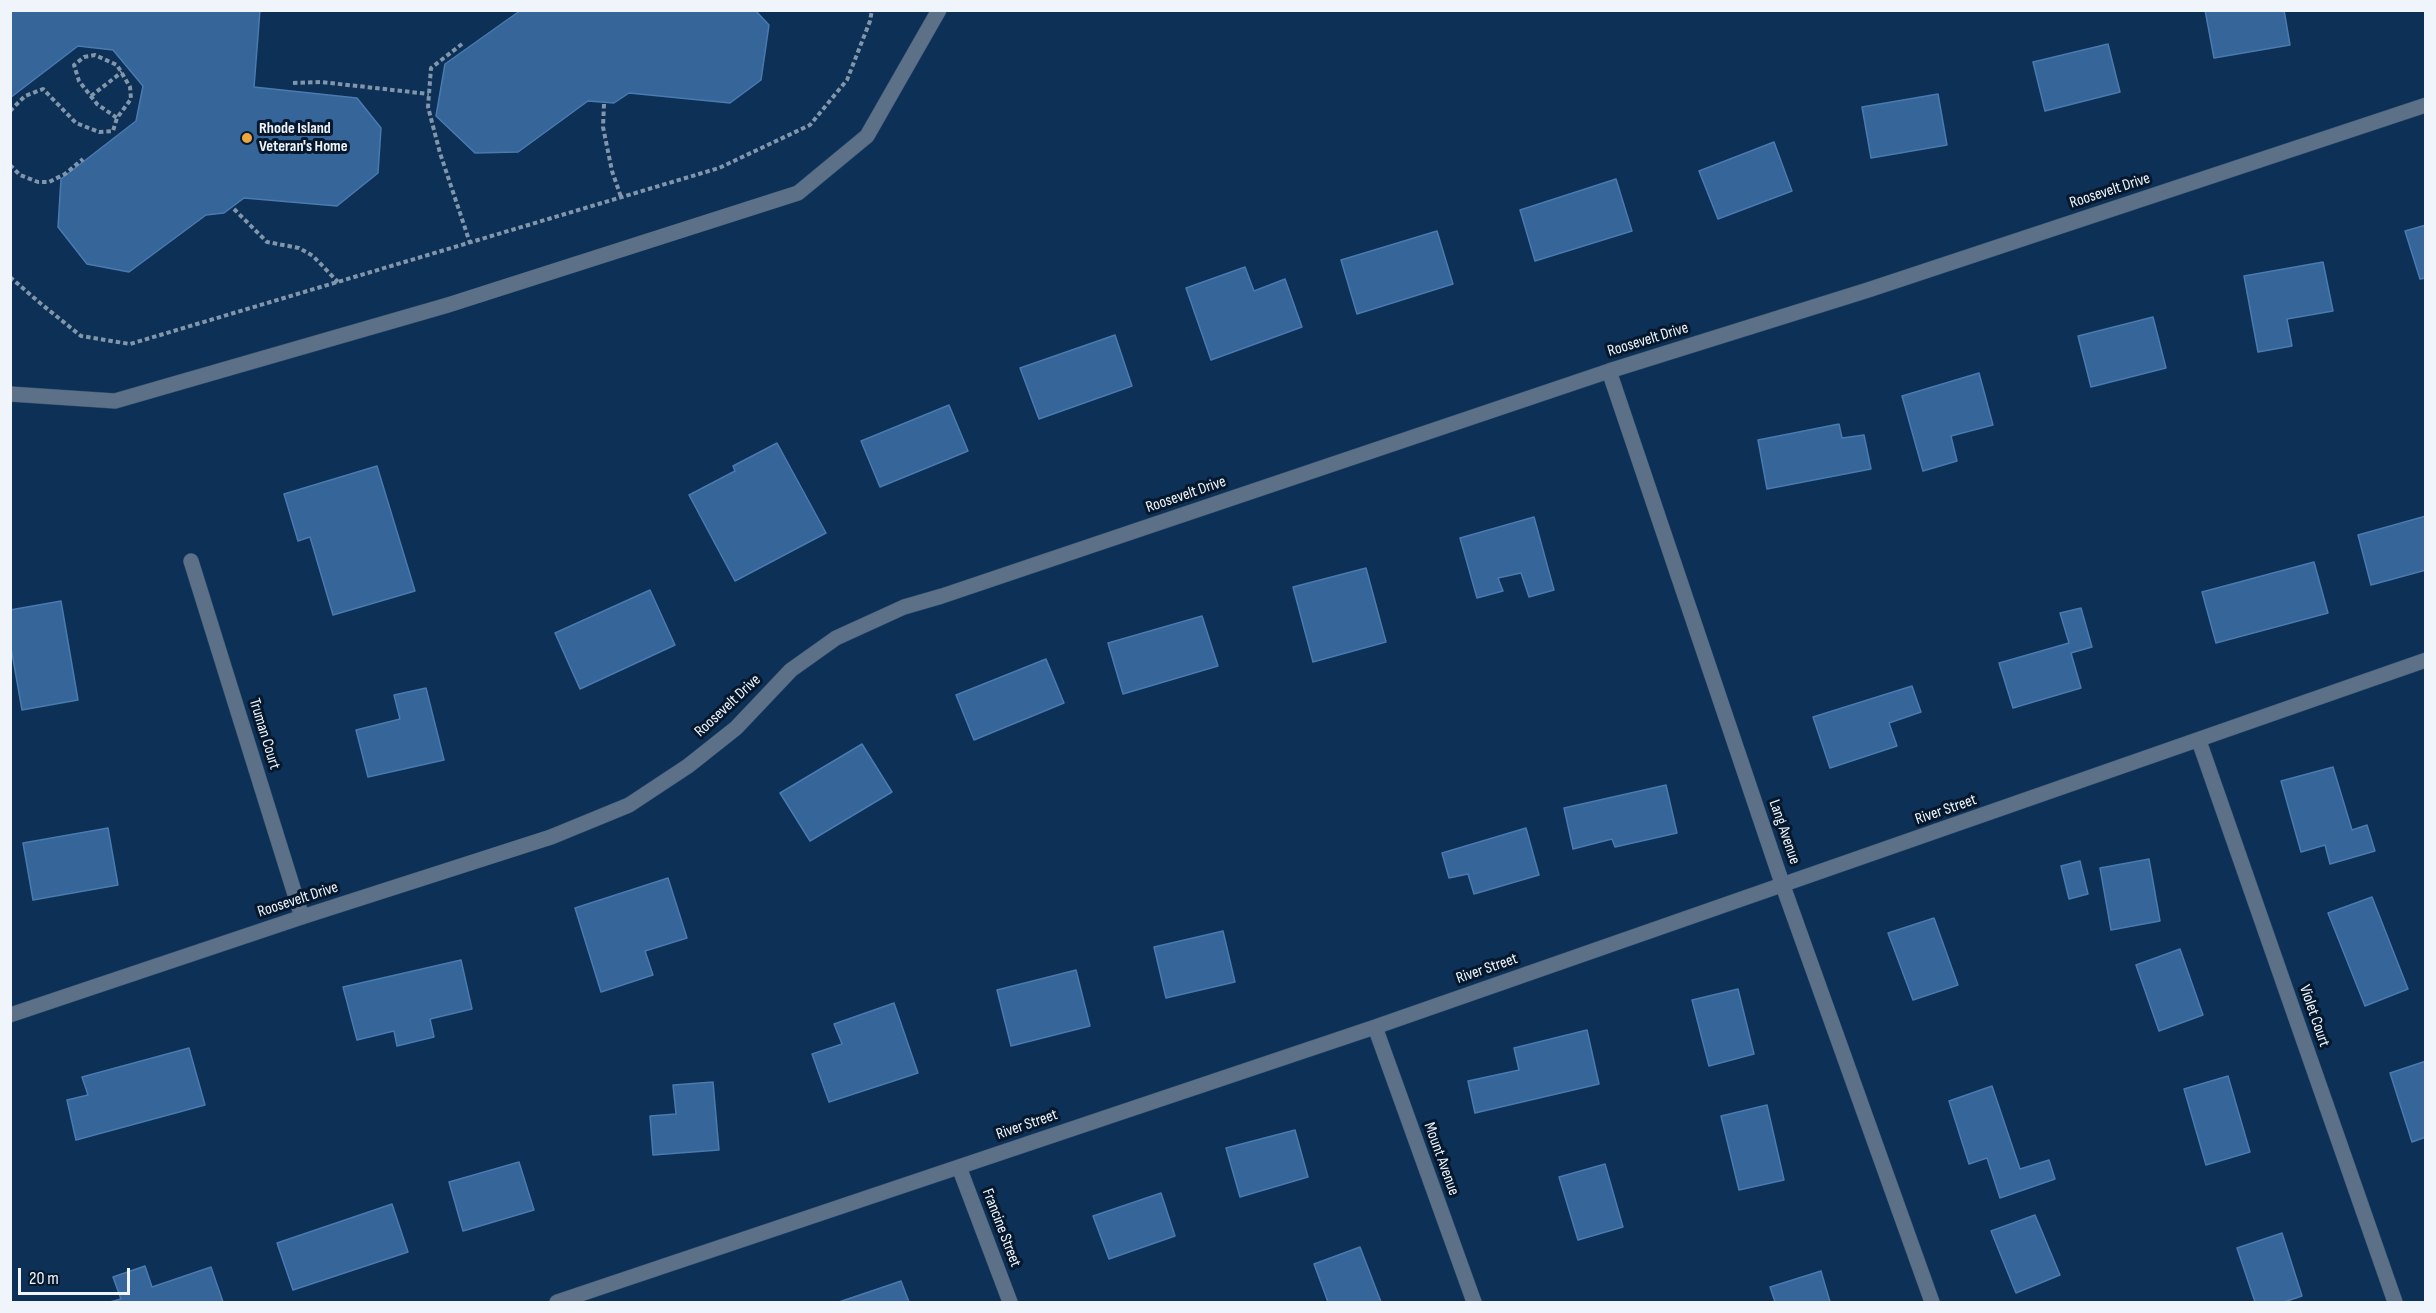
<!DOCTYPE html>
<html>
<head>
<meta charset="utf-8">
<style>
	body { margin:0 }
	#map { position:relative; width:2436px; height:1313px; overflow:hidden; background:#0c3056; font-family:"Sofia Sans Condensed",sans-serif }
	canvas { display:block }
	.frame { position:absolute; inset:0; border:12px solid #f0f5fb; pointer-events:none }
	.scale { position:absolute; left:18px; top:1268px; width:112px; height:27px; box-sizing:border-box; border:3px solid #f0f5fb; border-top:0; padding-left:8px; font-size:18px; line-height:21px; white-space:nowrap; color:#f0f5fb; -webkit-text-stroke:4px #05182d; paint-order:stroke }
</style>
</head>
<body>
<div id="map">
<canvas width="2436" height="1313"></canvas>
<div class="frame"></div>
<div class="scale">20 m</div>
</div>
<script>
const c = document.querySelector('canvas').getContext('2d');
c.lineJoin = 'round';
function fill(path, color) { c.fillStyle = color; c.fill(path, 'evenodd'); }
const poly = rows => new Path2D(rows.map(r => 'M' + r).join(''));
function trace(path, color, width, dash) { c.strokeStyle = color; c.lineWidth = width; c.lineCap = dash ? 'butt' : 'round'; c.setLineDash(dash || []); c.stroke(path); }
function drawText(font, color, halo, rows, align = 'center') {
  c.font = font + ' "Sofia Sans Condensed",sans-serif'; c.lineWidth = 6; c.setLineDash([]); c.textBaseline = 'middle'; c.strokeStyle = halo; c.fillStyle = color; for (const [text, x, y, turn = 0] of rows) {
    c.save(); c.translate(x, y); c.rotate((+turn || 0) * Math.PI / 180); c.textAlign = isNaN(turn) ? turn : align; if (halo) c.strokeText(text, 0, 0); c.fillText(text, 0, 0); c.restore();
  }
}
const building = poly([
	[10,10,260,10,254,87,357,98,381,128,378,173,337,206,244,198,224,213,206,215,129,272,87,264,58,227,61,179,136,121,143,86,113,50,78,46,10,98,10,10],
	[521,10,755,10,769,25,761,80,730,103,629,93,614,103,588,101,518,152,475,153,436,116,445,64,521,10],
	[2205,10,2284,10,2290,45,2214,58,2205,10],
	[2108,44,2120,92,2045,111,2033,62,2108,44],
	[1938,94,1947,145,1871,158,1862,107,1938,94],
	[1774,142,1792,191,1718,219,1699,171,1774,142],
	[1616,179,1632,231,1535,261,1520,210,1616,179],
	[2426,225,2426,278,2420,279,2405,231,2426,225],
	[1437,231,1453,284,1357,314,1341,260,1437,231],
	[2323,262,2333,311,2287,319,2292,346,2258,352,2244,276,2323,262],
	[1245,267,1254,291,1285,279,1302,327,1211,360,1186,288,1245,267],
	[2153,317,2166,368,2091,387,2078,336,2153,317],
	[1115,335,1132,386,1039,419,1020,368,1115,335],
	[1979,373,1993,425,1951,436,1957,461,1923,471,1902,396,1979,373],
	[949,405,968,451,880,487,861,441,949,405],
	[1839,424,1842,438,1864,435,1871,469,1767,489,1758,440,1839,424],
	[777,443,826,533,735,581,689,495,735,471,733,466,777,443],
	[377,466,415,591,333,615,310,537,298,541,284,494,377,466],
	[2426,516,2426,570,2371,585,2358,535,2426,516],
	[1534,517,1554,590,1529,597,1521,573,1498,578,1503,591,1477,598,1460,538,1534,517],
	[2314,562,2328,613,2216,643,2202,592,2314,562],
	[1366,568,1386,642,1313,662,1293,587,1366,568],
	[650,590,675,645,580,689,555,633,650,590],
	[61,601,78,700,22,710,10,642,10,610,61,601],
	[2081,608,2092,647,2071,653,2081,688,2013,708,1999,663,2069,643,2060,613,2081,608],
	[1202,616,1218,666,1123,694,1108,643,1202,616],
	[1046,659,1064,703,974,740,956,695,1046,659],
	[1912,686,1921,712,1889,723,1897,746,1830,768,1813,717,1912,686],
	[426,688,444,760,368,777,356,730,400,719,394,695,426,688],
	[862,744,892,792,810,841,780,793,862,744],
	[2333,767,2352,830,2367,825,2375,851,2330,864,2325,845,2301,852,2281,781,2333,767],
	[1666,785,1677,833,1615,847,1612,839,1573,849,1564,808,1666,785],
	[108,828,118,885,33,900,23,843,108,828],
	[1526,828,1539,875,1474,894,1468,874,1449,878,1442,853,1526,828],
	[2149,859,2160,921,2111,930,2100,868,2149,859],
	[2080,861,2088,894,2069,899,2061,866,2080,861],
	[668,878,687,938,645,951,653,975,601,992,575,908,668,878],
	[2372,897,2408,989,2365,1006,2328,913,2372,897],
	[1934,918,1958,985,1913,1000,1888,933,1934,918],
	[1223,931,1235,982,1166,998,1154,947,1223,931],
	[2180,949,2203,1015,2159,1031,2136,965,2180,949],
	[461,960,472,1009,430,1019,434,1037,397,1046,394,1031,357,1040,343,987,461,960],
	[1076,970,1090,1026,1011,1046,997,990,1076,970],
	[1738,989,1754,1054,1709,1066,1692,1000,1738,989],
	[894,1003,918,1073,829,1102,812,1054,842,1044,834,1024,894,1003],
	[1587,1030,1599,1084,1475,1113,1468,1081,1519,1070,1514,1048,1587,1030],
	[189,1048,205,1105,76,1140,67,1100,88,1095,82,1077,189,1048],
	[2426,1061,2426,1137,2412,1142,2390,1073,2426,1061],
	[2228,1076,2250,1152,2206,1165,2184,1089,2228,1076],
	[713,1082,719,1150,653,1155,650,1116,676,1114,673,1085,713,1082],
	[1992,1086,2020,1169,2049,1160,2055,1179,2000,1198,1987,1158,1969,1164,1949,1101,1992,1086],
	[1767,1105,1784,1180,1739,1190,1721,1116,1767,1105],
	[1295,1130,1308,1177,1240,1197,1226,1148,1295,1130],
	[519,1162,534,1210,463,1231,449,1182,519,1162],
	[1605,1164,1623,1227,1578,1240,1559,1177,1605,1164],
	[1161,1193,1175,1236,1109,1259,1093,1216,1161,1193],
	[392,1204,408,1252,293,1290,277,1243,392,1204],
	[2035,1215,2060,1275,2016,1293,1991,1231,2035,1215],
	[2282,1233,2302,1296,2284,1302,2255,1302,2237,1248,2282,1233],
	[1360,1247,1381,1302,1328,1302,1314,1264,1360,1247],
	[145,1266,152,1287,211,1267,223,1302,110,1302,121,1299,113,1277,145,1266],
	[1821,1271,1830,1302,1775,1302,1770,1287,1821,1271],
	[901,1281,909,1302,839,1302,901,1281]
]);
const path = poly([
	[462,44,431,68,428,107,440,153,470,243],
	[293,83,321,82,429,94],
	[91,96,122,72],
	[604,104,603,127,612,171,621,197],
	[10,111,25,96,43,89,76,123,99,132,113,131,117,118,131,99,130,87,117,65,95,55,84,57,74,65,79,81,97,104,117,118],
	[10,165,20,175,38,182,49,182,65,174,83,159],
	[234,209,267,242,299,248,313,256,338,282],
	[10,277,40,303,81,336,130,344,719,168,810,125,847,80,870,21,872,10]
]);
const minor = poly([
	[1609,371,1783,886,1932,1302],
	[10,394,115,401,448,305,798,193,867,136,939,10],
	[191,561,302,917],
	[2199,741,2395,1302],
	[10,1015,302,917,551,837,629,805,688,766,736,728,791,670,836,638,904,607,942,596,1609,371,1868,290,2426,105],
	[1375,1027,1474,1302],
	[959,1167,1010,1302],
	[557,1302,1375,1027,2426,660]
]);
const markers = [
	[247,138,6,"#efa73d"]
];
const poiNames = [
	["Rhode Island",259,129],
	["Veteran's Home",259,147]
];
const streetNames = [
	["Roosevelt Drive",2110,191,-18],
	["Roosevelt Drive",1648,340,-17],
	["Roosevelt Drive",1186,495,-19],
	["Roosevelt Drive",728,706,-43],
	["Truman Court",264,734,73],
	["River Street",1946,810,-19],
	["Lang Avenue",1784,832,71],
	["Roosevelt Drive",298,900,-18],
	["River Street",1487,969,-19],
	["Violet Court",2314,1016,71],
	["River Street",1027,1125,-19],
	["Mount Avenue",1441,1159,70],
	["Francine Street",1001,1228,69]
];
fill(building, '#366599');
trace(building, '#4a7aaf', 1.5);
trace(minor, '#2c4c6d', 16);
trace(path, '#8195ab', 4, [4.5, 3]);
trace(minor, '#5c7087', 15);
for (const [x, y, r, color] of markers) { const dot = new Path2D(); dot.arc(x, y, r, 0, 2 * Math.PI); c.fillStyle = color; c.fill(dot); trace(dot, '#05182d', 2); }
drawText('bold 16px', '#f0f5fb', '#05182d', poiNames, 'left');
drawText('16px', '#f0f5fb', '#05182d', streetNames);
</script>
</body>
</html>
